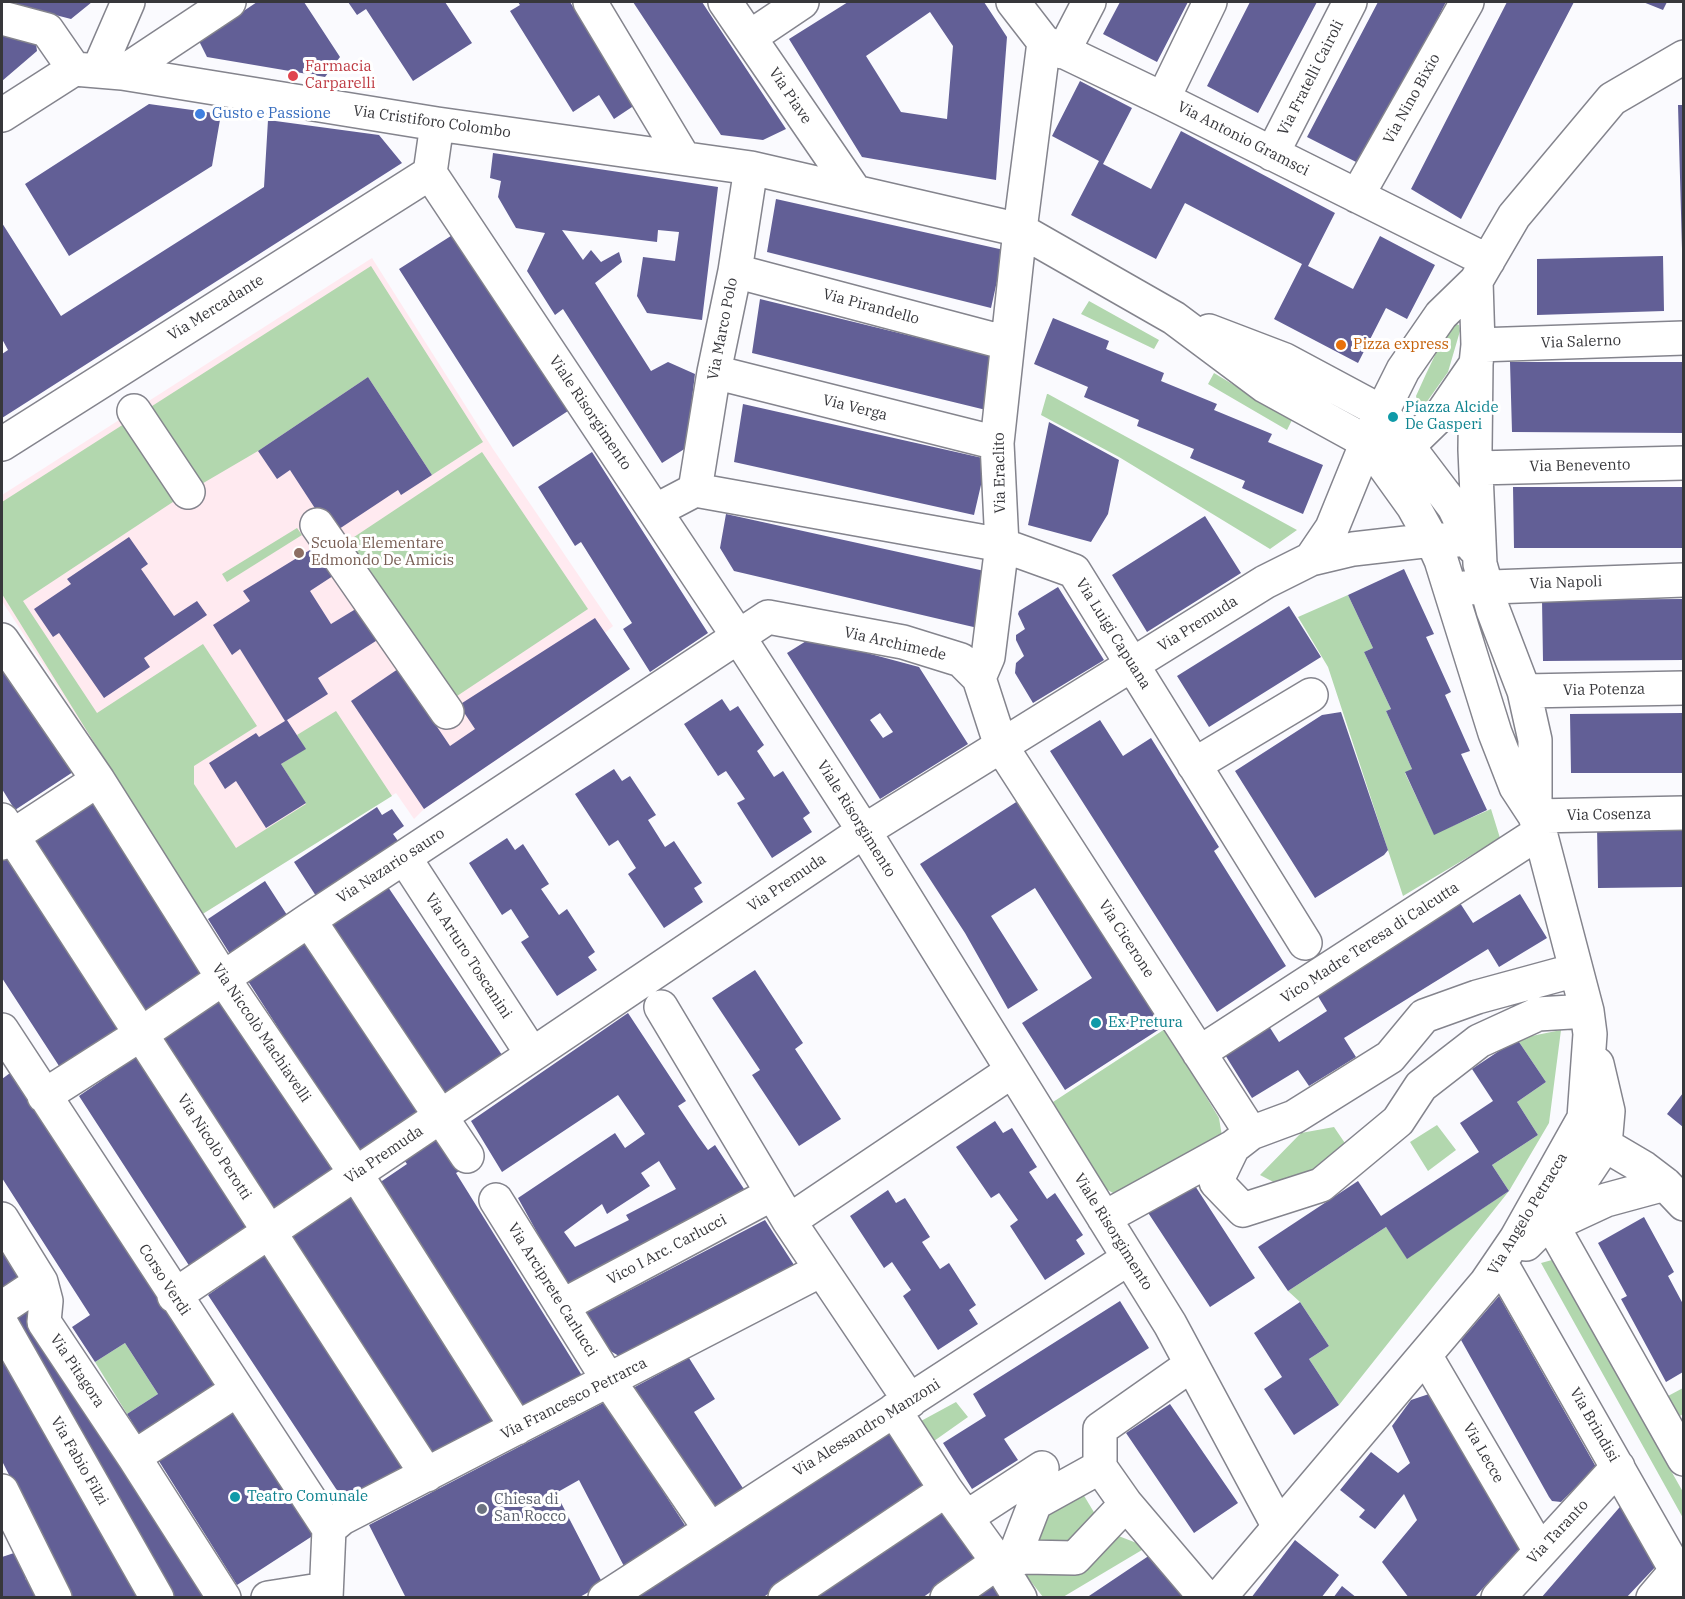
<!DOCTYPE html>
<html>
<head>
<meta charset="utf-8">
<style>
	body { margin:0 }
	#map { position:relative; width:1685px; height:1599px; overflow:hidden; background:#fafafe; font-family:"IBM Plex Serif",serif }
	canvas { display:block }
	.frame { position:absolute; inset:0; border:3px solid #37373b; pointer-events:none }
</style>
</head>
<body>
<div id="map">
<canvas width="1685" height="1599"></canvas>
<div class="frame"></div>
</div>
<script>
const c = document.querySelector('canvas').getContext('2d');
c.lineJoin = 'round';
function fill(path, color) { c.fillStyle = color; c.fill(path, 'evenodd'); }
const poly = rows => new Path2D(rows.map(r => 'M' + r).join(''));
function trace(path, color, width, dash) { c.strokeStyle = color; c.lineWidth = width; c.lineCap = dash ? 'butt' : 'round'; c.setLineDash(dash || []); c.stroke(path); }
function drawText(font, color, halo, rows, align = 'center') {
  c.font = font + ' "IBM Plex Serif",serif'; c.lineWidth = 6; c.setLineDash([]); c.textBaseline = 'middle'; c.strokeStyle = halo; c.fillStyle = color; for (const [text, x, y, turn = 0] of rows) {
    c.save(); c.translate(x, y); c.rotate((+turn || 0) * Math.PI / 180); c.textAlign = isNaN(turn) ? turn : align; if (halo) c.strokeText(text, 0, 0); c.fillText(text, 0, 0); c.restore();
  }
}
const education = poly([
	[372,258,493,449,613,626,605,633,630,669,424,809,414,819,396,793,201,915,129,797,2,601,2,495]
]);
const green = poly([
	[371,266,483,442,432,475,368,377,258,451,188,492,23,601,97,713,203,644,257,726,194,766,194,784,236,848,306,804,281,764,305,749,297,735,336,711,392,796,201,915,2,594,2,502],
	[1089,301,1159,340,1154,349,1081,314],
	[1454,323,1459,325,1460,331,1448,372,1426,403,1418,404,1416,396,1426,374,1449,326],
	[1214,373,1292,420,1287,430,1208,384],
	[1047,394,1048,394,1297,530,1270,549,1119,457,1041,415],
	[482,452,588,609,448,702,342,545],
	[297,528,302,535,227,582,222,574],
	[1348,595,1373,648,1364,652,1391,709,1386,711,1412,769,1405,773,1434,834,1491,809,1500,838,1403,896,1328,667,1298,617],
	[1165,1029,1219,1118,1222,1136,1121,1195,1113,1193,1106,1189,1053,1102],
	[1561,1030,1549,1123,1509,1191,1339,1405,1309,1359,1329,1346,1300,1302,1288,1291,1386,1227,1407,1258,1509,1191,1492,1165,1538,1135,1517,1102,1546,1082,1517,1039],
	[1437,1125,1456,1150,1428,1171,1410,1142],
	[1334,1127,1351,1152,1319,1179,1297,1175,1285,1188,1260,1175,1301,1133],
	[1552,1260,1683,1492,1683,1518,1541,1263],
	[125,1343,158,1394,127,1414,95,1362],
	[1683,1388,1683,1414,1680,1416,1668,1396],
	[956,1402,968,1417,934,1441,921,1421],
	[1083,1494,1098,1519,1070,1544,1033,1539,1051,1508],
	[1116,1535,1147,1547,1063,1597,1043,1597,1021,1569]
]);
const building = poly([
	[5,2,92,2,71,19],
	[257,2,304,2,340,57,325,77,207,57,199,41],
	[348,2,445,2,472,43,413,81,366,9,357,15],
	[518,2,570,2,635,105,614,119,599,95,573,112,510,11,520,5],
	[633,2,702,2,786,129,763,140,721,135],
	[848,2,984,2,1007,37,996,180,862,157,789,39],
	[930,12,953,46,947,119,901,112,866,56],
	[1120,2,1188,2,1157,62,1103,34],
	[1250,2,1317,2,1258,113,1207,86],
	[1378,2,1446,2,1362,165,1307,137],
	[1507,2,1574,2,1461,219,1411,189],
	[1643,2,1667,2,1663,10],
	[2,34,36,44,37,51,2,81],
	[1080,81,1132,108,1103,164,1151,189,1181,131,1335,213,1308,266,1353,289,1380,236,1435,265,1407,319,1386,308,1358,363,1274,319,1302,264,1185,203,1156,259,1071,215,1099,161,1052,136],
	[149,104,221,114,212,166,69,256,25,184],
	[1678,105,1683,105,1683,249,1682,249],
	[268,120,379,135,402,163,2,418,2,354,8,350,2,339,2,223,61,316,264,187],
	[493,153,718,187,702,320,647,313,637,296,643,257,675,261,679,232,658,230,657,242,562,230,583,260,591,250,601,262,619,252,622,262,595,283,651,371,668,362,695,374,686,448,662,463,563,309,555,315,527,271,545,233,516,228,498,197,501,181,490,178],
	[776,199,1004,250,991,308,767,252],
	[454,234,568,411,513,447,399,269],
	[1663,256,1664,311,1537,315,1537,259],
	[760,299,993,356,986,387,992,389,986,410,752,353],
	[1053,318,1109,341,1106,349,1164,373,1161,381,1217,404,1214,410,1272,434,1268,442,1323,465,1303,514,1242,488,1245,481,1190,458,1194,449,1137,426,1139,420,1084,397,1088,387,1034,364],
	[1510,362,1683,362,1683,433,1512,432],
	[368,377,432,475,401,495,398,490,333,533,320,516,290,470,277,479,258,451],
	[743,404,987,459,974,515,734,462],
	[1049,422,1119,460,1108,514,1091,542,1028,525],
	[592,452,708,633,650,672,623,629,632,623,581,542,575,546,538,487],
	[1513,487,1683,487,1683,548,1514,548],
	[726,514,989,572,982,629,734,571,720,548],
	[1205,516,1241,573,1147,632,1112,575],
	[129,537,148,564,141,569,174,616,197,601,207,615,144,658,150,667,104,698,59,633,53,637,34,609,71,584,67,579],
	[318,545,336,574,310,591,331,624,359,607,379,639,318,678,328,694,287,720,306,749,281,764,306,803,266,828,236,781,225,789,209,763,256,733,259,737,285,721,240,649,232,655,213,625,250,601,243,591],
	[1404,569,1434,634,1426,637,1451,692,1445,695,1470,751,1461,754,1487,810,1434,835,1405,772,1412,769,1386,711,1391,709,1364,652,1373,648,1348,595],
	[1058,587,1104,660,1033,703,1015,673,1016,663,1024,656,1016,640,1016,635,1025,629,1018,614,1019,611],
	[1683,599,1683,660,1543,661,1542,600],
	[1289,606,1321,657,1209,727,1177,676],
	[595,618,630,669,424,809,351,701,398,669,450,746,475,729,459,705],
	[811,638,919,667,968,744,880,799,787,653],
	[880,713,893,732,883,738,870,720],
	[2,662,73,772,15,810,2,789],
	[722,699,730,711,738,706,764,745,757,751,774,777,783,771,810,813,803,818,812,832,772,858,737,803,745,799,726,771,718,776,684,724],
	[1341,712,1388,850,1384,855,1315,898,1235,771,1322,715],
	[1683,713,1683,773,1571,773,1570,714],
	[1100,720,1123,756,1151,738,1219,847,1214,851,1286,966,1217,1012,1050,751],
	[614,769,622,781,630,776,656,815,648,820,665,847,674,841,702,883,694,888,703,902,664,928,628,874,636,868,618,840,609,846,575,794],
	[1024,797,1169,1023,1065,1090,1022,1023,1092,978,1035,888,991,916,1038,990,1008,1009,965,933,920,864],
	[91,800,203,972,145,1012,33,837],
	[377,807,382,815,392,809,404,826,393,834,398,841,316,896,294,862],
	[1597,826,1683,826,1683,887,1598,888],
	[507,838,515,850,523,844,549,884,541,889,559,915,567,909,595,952,588,957,597,970,557,996,521,942,529,937,511,909,502,915,469,863],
	[5,855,118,1030,61,1069,2,978,2,858],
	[265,881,287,915,230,954,208,919],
	[388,887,502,1055,445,1093,331,924],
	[1520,894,1547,938,1499,967,1488,949,1344,1038,1356,1057,1309,1086,1298,1070,1252,1098,1222,1050,1267,1023,1279,1042,1327,1011,1316,993,1460,903,1473,923],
	[305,942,418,1112,358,1152,248,981],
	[755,970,803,1043,795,1049,841,1119,799,1146,752,1075,760,1070,712,998],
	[221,999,332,1170,273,1210,163,1039],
	[628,1013,686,1101,678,1106,698,1136,708,1150,715,1145,748,1195,570,1292,518,1198,615,1133,625,1148,645,1134,618,1095,502,1172,471,1121],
	[659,1161,676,1189,626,1215,629,1220,575,1247,564,1232,602,1204,607,1214,650,1186,641,1173],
	[1517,1039,1546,1082,1517,1102,1538,1135,1492,1165,1509,1191,1407,1259,1386,1227,1288,1291,1258,1247,1358,1181,1381,1216,1479,1152,1460,1123,1493,1101,1472,1069],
	[136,1057,247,1227,190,1267,79,1096],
	[14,1070,218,1387,141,1437,127,1414,158,1394,125,1343,95,1362,72,1327,90,1315,2,1178,2,1079],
	[1683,1093,1683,1127,1667,1114],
	[995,1121,1003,1133,1012,1128,1037,1167,1029,1172,1047,1199,1055,1193,1083,1235,1076,1240,1085,1254,1045,1280,1010,1226,1018,1220,999,1193,991,1198,956,1147],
	[440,1132,463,1169,456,1173,586,1382,527,1413,379,1183,407,1164,401,1156],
	[1188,1175,1255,1278,1210,1307,1143,1205],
	[888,1190,896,1203,905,1198,930,1237,922,1242,940,1269,949,1263,976,1305,969,1310,978,1324,938,1350,903,1296,911,1290,892,1262,884,1268,850,1216],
	[350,1197,498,1426,435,1458,291,1237],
	[1644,1217,1674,1272,1668,1276,1683,1304,1683,1372,1666,1382,1621,1299,1627,1296,1598,1243],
	[765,1220,796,1268,624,1359,607,1349,584,1314],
	[2,1240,23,1273,2,1288],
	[265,1255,408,1473,346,1504,208,1295],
	[1499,1296,1596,1467,1561,1502,1552,1501,1549,1497,1461,1340],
	[1120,1301,1149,1348,1004,1439,1018,1460,972,1489,943,1443,986,1416,973,1394],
	[1300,1302,1329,1346,1309,1359,1339,1405,1294,1435,1264,1389,1282,1377,1254,1333],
	[25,1307,212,1598,171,1598,7,1318],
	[2,1356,143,1598,71,1598,2,1461],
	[689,1358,715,1399,694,1412,746,1493,715,1512,633,1388],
	[1432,1393,1520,1548,1474,1598,1409,1598,1382,1562,1417,1520,1404,1494,1375,1529,1359,1517,1365,1510,1340,1490,1371,1452,1398,1473,1410,1463,1392,1426,1411,1400],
	[605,1402,688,1530,626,1570,579,1480,556,1493,603,1584,578,1598,406,1598,369,1525],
	[1170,1404,1238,1503,1194,1533,1126,1433],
	[232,1409,314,1535,237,1585,157,1458],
	[891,1427,930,1485,762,1598,632,1598],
	[1625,1501,1659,1563,1626,1598,1541,1598],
	[945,1506,980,1557,922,1598,807,1598],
	[1295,1540,1339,1575,1321,1598,1251,1598],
	[1156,1551,1186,1598,1086,1598],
	[17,1552,26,1580,32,1578,39,1598,2,1598,2,1557],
	[995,1580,1007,1598,970,1598],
	[1342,1586,1357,1598,1333,1598]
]);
const minor = poly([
	[590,2,683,157],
	[725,2,854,190],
	[1013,2,1044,42,1163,99,1488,261],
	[2,18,47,30,74,69],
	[750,37,802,2],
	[1063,52,1089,2],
	[74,69,122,73,437,124,751,168,1020,230,1174,318,1265,386,1367,442,1408,446,1443,412,1476,364],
	[98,71,128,2],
	[122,73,229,2],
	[1163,99,1210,2],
	[2,115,74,69],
	[437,124,430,173,738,636,864,831,1170,1324,1279,1527],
	[1272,154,1350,2],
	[1357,196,1467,2],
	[735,271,1007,343],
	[1476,281,1478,345,1476,364,1475,450,1480,564,1493,610,1524,691,1535,740,1535,816],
	[1209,331,1285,360,1382,412,1454,507,1474,548],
	[1478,345,1684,338],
	[714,372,997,443],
	[134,411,188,492],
	[2,444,430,173],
	[1476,468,1684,463],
	[695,490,714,372,735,271,751,168],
	[655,511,695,490,1002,545,1074,571,1305,943],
	[317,525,447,712],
	[1311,559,1332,528,1367,442,1403,370,1441,315,1476,281,1514,216,1612,99,1684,57],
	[1464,588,1684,580],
	[2,640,98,780,223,978,356,1174,517,1428],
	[979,678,988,657,1002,545,997,443,1020,230,1044,42],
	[1524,691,1684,688],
	[1194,765,1311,695],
	[1535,816,1684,813],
	[2,820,427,1475],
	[2,843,98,780],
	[404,857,532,1054],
	[309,920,467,1156],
	[1576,970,1477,997,1424,1016,1390,1057,1294,1117,1251,1133,1233,1147,1216,1182,1243,1210,1321,1185,1398,1121,1421,1086,1479,1041,1538,1014,1587,1011],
	[661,1007,789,1221,910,1401],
	[2,1030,329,1529],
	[1199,1053,1540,832],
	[44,1096,141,1034,309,920,768,617,903,642,961,660,979,678,1001,746,1251,1133],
	[1591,1127,1605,1145,1644,1168,1665,1184,1684,1204],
	[496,1200,609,1381,710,1529],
	[1104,1218,1233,1147],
	[2,1219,41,1282,46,1301,44,1322,134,1457,224,1598],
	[789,1221,1012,1071],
	[1552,1225,1684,1459],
	[1550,1226,1606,1200,1665,1184],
	[1526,1244,1565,1205,1605,1145,1608,1111,1597,1064],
	[1503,1267,1684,1584],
	[174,1296,864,831,1265,582,1311,559,1353,549,1432,540,1468,540],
	[562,1306,772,1194],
	[2,1308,41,1282],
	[2,1325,157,1598],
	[1425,1355,1540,1551],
	[1191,1365,1100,1429,1100,1467,1126,1504,1206,1598],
	[894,1410,946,1490,998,1562,1020,1598],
	[134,1457,237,1390],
	[2,1491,55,1598],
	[967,1517,1042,1468],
	[329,1529,342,1518,821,1270],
	[1013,1560,1035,1503,1100,1467],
	[268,1598,326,1589],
	[326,1598,329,1529],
	[605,1598,1129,1258],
	[785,1598,946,1490],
	[947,1598,998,1562,1026,1557,1075,1558,1126,1504],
	[1219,1598,1486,1283,1516,1239,1584,1118,1590,1034,1587,1011,1540,832,1535,816,1516,787,1495,733,1441,560,1432,540,1413,506,1367,442],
	[1498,1598,1618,1467],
	[1653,1598,1676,1571,1684,1567]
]);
const markers = [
	[293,76,6,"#e0444e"],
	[200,114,6,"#3f7fe0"],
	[1341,345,6,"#e8710a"],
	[1393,417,6,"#0f9aa8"],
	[299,553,6,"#8d6e63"],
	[1096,1023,6,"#0f9aa8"],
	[235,1497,6,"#0f9aa8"],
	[482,1509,6,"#6b7280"]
];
const healthNames = [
	["Farmacia",305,67],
	["Carparelli",305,84]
];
const streetNames = [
	["Via Fratelli Cairoli",1311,78,-63],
	["Via Piave",790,96,56],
	["Via Nino Bixio",1412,99,-61],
	["Via Cristiforo Colombo",432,122,8],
	["Via Antonio Gramsci",1243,139,27],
	["Via Pirandello",871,307,15],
	["Via Mercadante",216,308,-32],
	["Via Marco Polo",723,329,-79],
	["Via Salerno",1581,342,-2],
	["Via Verga",855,408,14],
	["Viale Risorgimento",590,413,56],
	["Via Benevento",1580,466,-1],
	["Via Eraclito",1000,473,-91],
	["Via Napoli",1566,583,-2],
	["Via Premuda",1198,624,-32],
	["Via Luigi Capuana",1113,634,58],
	["Via Archimede",895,644,13],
	["Via Potenza",1604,690,-1],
	["Via Cosenza",1609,815,-1],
	["Viale Risorgimento",856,819,58],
	["Via Nazario sauro",391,866,-33],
	["Via Premuda",787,883,-34],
	["Via Cicerone",1126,939,57],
	["Vico Madre Teresa di Calcutta",1370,943,-33],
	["Via Arturo Toscanini",468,956,57],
	["Via Niccolò Machiavelli",261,1033,56],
	["Via Nicolò Perotti",214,1147,57],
	["Via Premuda",384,1155,-34],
	["Via Angelo Petracca",1528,1214,-59],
	["Viale Risorgimento",1113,1232,58],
	["Vico I Arc. Carlucci",667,1250,-28],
	["Corso Verdi",164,1280,57],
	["Via Arciprete Carlucci",552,1290,58],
	["Via Pitagora",77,1371,56],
	["Via Francesco Petrarca",574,1399,-27],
	["Via Brindisi",1594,1425,60],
	["Via Alessandro Manzoni",867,1428,-32],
	["Via Lecce",1483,1453,60],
	["Via Fabio Filzi",79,1461,60],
	["Via Taranto",1558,1532,-47]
];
const shopNames = [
	["Gusto e Passione",212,114]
];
const foodNames = [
	["Pizza express",1353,345]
];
const cultureNames = [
	["Piazza Alcide",1405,408],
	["De Gasperi",1405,425],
	["Ex Pretura",1108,1023],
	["Teatro Comunale",247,1497]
];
const educationNames = [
	["Scuola Elementare",311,544],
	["Edmondo De Amicis",311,561]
];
const worshipNames = [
	["Chiesa di",494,1500],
	["San Rocco",494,1517]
];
fill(education, '#ffeaf0');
fill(green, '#b2d7ae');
fill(building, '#625f96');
trace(minor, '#84848d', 36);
trace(minor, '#fff', 33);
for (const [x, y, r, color] of markers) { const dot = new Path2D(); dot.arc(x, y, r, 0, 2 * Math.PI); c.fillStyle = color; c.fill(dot); trace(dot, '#fff', 2); }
drawText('15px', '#be3a42', '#fff', healthNames, 'left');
drawText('15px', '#37373b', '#fff', streetNames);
drawText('15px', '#366cbe', '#fff', shopNames, 'left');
drawText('15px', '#c56008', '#fff', foodNames, 'left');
drawText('15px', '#0d838f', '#fff', cultureNames, 'left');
drawText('15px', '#785e54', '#fff', educationNames, 'left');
drawText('15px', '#5b616d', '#fff', worshipNames, 'left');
</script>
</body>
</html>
